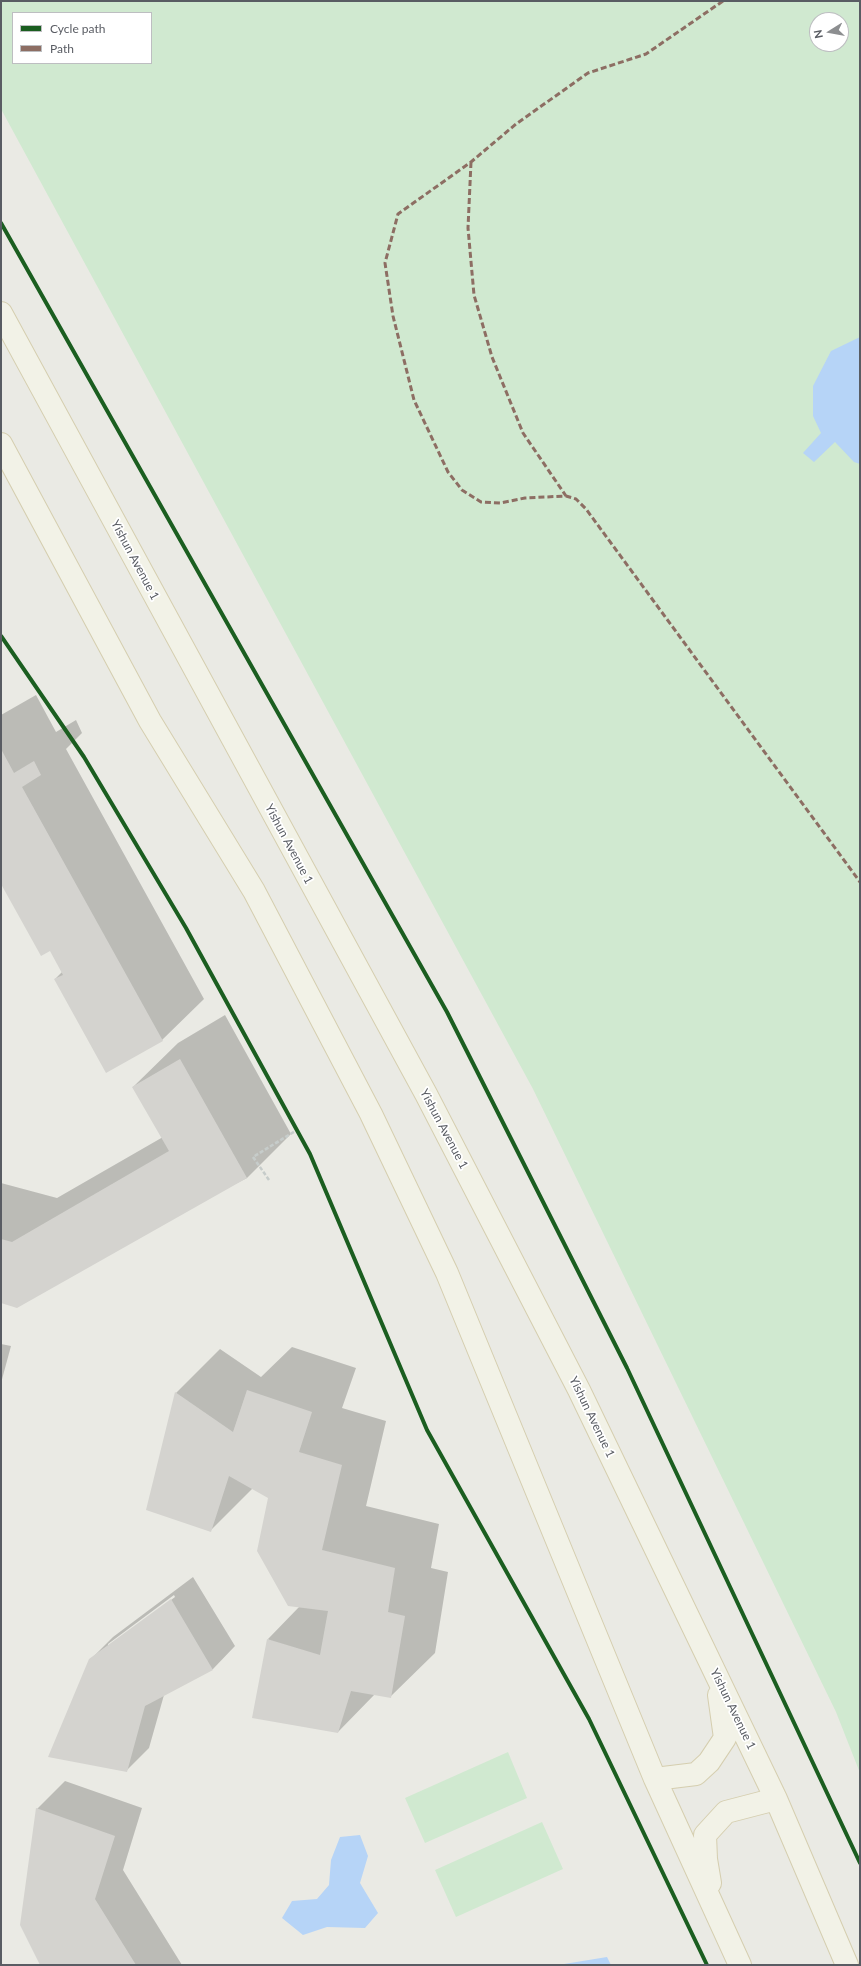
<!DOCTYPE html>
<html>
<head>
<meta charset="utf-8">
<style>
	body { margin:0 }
	#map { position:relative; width:861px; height:1966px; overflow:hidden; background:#eaeae4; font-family:Lato,sans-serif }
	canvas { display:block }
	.frame { position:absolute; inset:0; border:2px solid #595c63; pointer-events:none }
	.legend { position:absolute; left:12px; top:12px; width:140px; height:52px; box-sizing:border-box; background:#fff; border:1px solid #bdbec1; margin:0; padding:5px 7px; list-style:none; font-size:12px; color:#595c63 }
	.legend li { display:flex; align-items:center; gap:8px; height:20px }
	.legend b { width:20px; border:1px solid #bdbec1 }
	.north { position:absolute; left:809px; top:12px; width:40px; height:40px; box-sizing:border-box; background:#fff; border:1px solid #bdbec1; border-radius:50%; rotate:259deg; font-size:11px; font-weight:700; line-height:16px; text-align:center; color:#595c63 }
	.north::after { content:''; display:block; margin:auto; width:14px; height:18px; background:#8c8e90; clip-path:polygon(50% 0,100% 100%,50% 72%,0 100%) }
</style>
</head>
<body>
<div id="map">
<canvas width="861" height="1966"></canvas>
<div class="frame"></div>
<ul class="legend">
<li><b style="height:5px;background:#1b5e20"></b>Cycle path</li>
<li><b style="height:5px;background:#8d6e63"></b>Path</li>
</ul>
<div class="north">N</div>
</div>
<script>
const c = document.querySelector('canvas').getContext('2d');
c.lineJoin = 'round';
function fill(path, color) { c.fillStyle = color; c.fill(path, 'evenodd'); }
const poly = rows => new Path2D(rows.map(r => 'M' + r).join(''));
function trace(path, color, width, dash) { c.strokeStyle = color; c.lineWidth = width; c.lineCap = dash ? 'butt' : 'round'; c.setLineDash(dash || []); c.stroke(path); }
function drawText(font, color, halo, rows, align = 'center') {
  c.font = font + ' Lato,sans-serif'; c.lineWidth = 3.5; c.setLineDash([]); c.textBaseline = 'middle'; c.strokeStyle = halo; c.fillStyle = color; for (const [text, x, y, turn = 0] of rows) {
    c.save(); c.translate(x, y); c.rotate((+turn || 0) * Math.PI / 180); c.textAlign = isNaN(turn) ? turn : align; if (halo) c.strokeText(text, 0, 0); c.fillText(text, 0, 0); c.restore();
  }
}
const green = poly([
	[1,1,860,1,860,1773,836,1712,533,1089,1,109],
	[13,13,151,13,151,63,13,63],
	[817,20,841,20,841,44,817,44],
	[508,1752,527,1798,425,1843,405,1798],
	[542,1822,563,1869,456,1917,435,1870]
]);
const water = poly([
	[860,337,860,464,854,462,835,442,814,462,803,453,821,433,813,416,813,386,831,351],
	[360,1835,368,1856,360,1883,378,1913,365,1928,327,1927,303,1935,282,1918,292,1901,317,1899,329,1885,331,1860,340,1837],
	[607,1957,611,1965,558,1965]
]);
const shadow = poly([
	[36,695,56,732,76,720,82,733,66,749,204,999,162,1040,55,979,62,972,50,949,1,882,1,715],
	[225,1015,291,1134,247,1178,1,1302,1,1183,57,1198,163,1137,133,1087,178,1043],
	[1,1344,11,1346,1,1383],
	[292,1347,356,1368,342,1408,386,1421,366,1506,439,1524,431,1568,448,1572,435,1653,390,1697,375,1694,338,1732,268,1639,300,1606,269,1497,253,1488,211,1530,176,1393,220,1349,261,1377],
	[193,1577,235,1646,213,1669,164,1695,149,1748,126,1771,90,1660,113,1637],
	[174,1595,175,1597,108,1647,108,1644],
	[65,1781,142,1808,123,1870,182,1965,41,1965,37,1809]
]);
const building = poly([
	[1,749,14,773,34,761,41,775,22,787,163,1041,106,1073,54,979,63,975,50,951,41,956,1,884],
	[180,1059,247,1178,17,1308,1,1303,1,1239,12,1242,169,1151,132,1087],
	[247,1390,312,1412,299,1452,342,1465,322,1550,395,1568,388,1612,405,1616,391,1698,351,1691,338,1733,252,1718,267,1639,320,1655,328,1611,288,1606,257,1551,268,1498,229,1476,211,1532,146,1510,175,1392,233,1432],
	[171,1599,213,1670,145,1706,127,1772,48,1757,89,1659],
	[36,1808,115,1836,95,1899,136,1965,40,1965,20,1925]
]);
const path = poly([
	[1,223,447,1012,627,1368,860,1863],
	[269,1180,253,1157,297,1130]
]);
const primary = poly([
	[1,313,426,1094,579,1390,776,1799,847,1965],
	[1,444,150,721,254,891,371,1114,447,1273,655,1779,740,1965],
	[655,1779,696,1774,709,1762,725,1738,719,1695],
	[710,1883,706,1859,705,1835,726,1812,776,1799]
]);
const quiet = poly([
	[723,1,646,54,588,73,516,124,471,162,398,214,385,263,393,316,414,400,448,472,462,490,481,502,500,503,525,498,566,496,576,499,586,509,860,882],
	[471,162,468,228,474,295,492,357,523,433,566,496]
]);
const cycleway = poly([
	[1,223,447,1012,627,1368,860,1863],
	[1,636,84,757,186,928,310,1154,427,1430,589,1719,707,1965]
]);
const streetNames = [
	["Yishun Avenue 1",135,560,62],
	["Yishun Avenue 1",289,844,62],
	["Yishun Avenue 1",444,1129,62],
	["Yishun Avenue 1",592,1417,64],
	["Yishun Avenue 1",733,1709,64]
];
fill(green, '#d0e9d0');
fill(water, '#b6d4f7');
fill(shadow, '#0003');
fill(building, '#d4d3cf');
trace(primary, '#d5ceaf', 24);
trace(path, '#c6ccca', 2.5, [4, 2]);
trace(primary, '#f2f2e7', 22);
trace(quiet, '#8d6e63', 3, [6, 3]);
trace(cycleway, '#1b5e20', 4);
drawText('12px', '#595c63', '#fff', streetNames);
</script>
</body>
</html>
